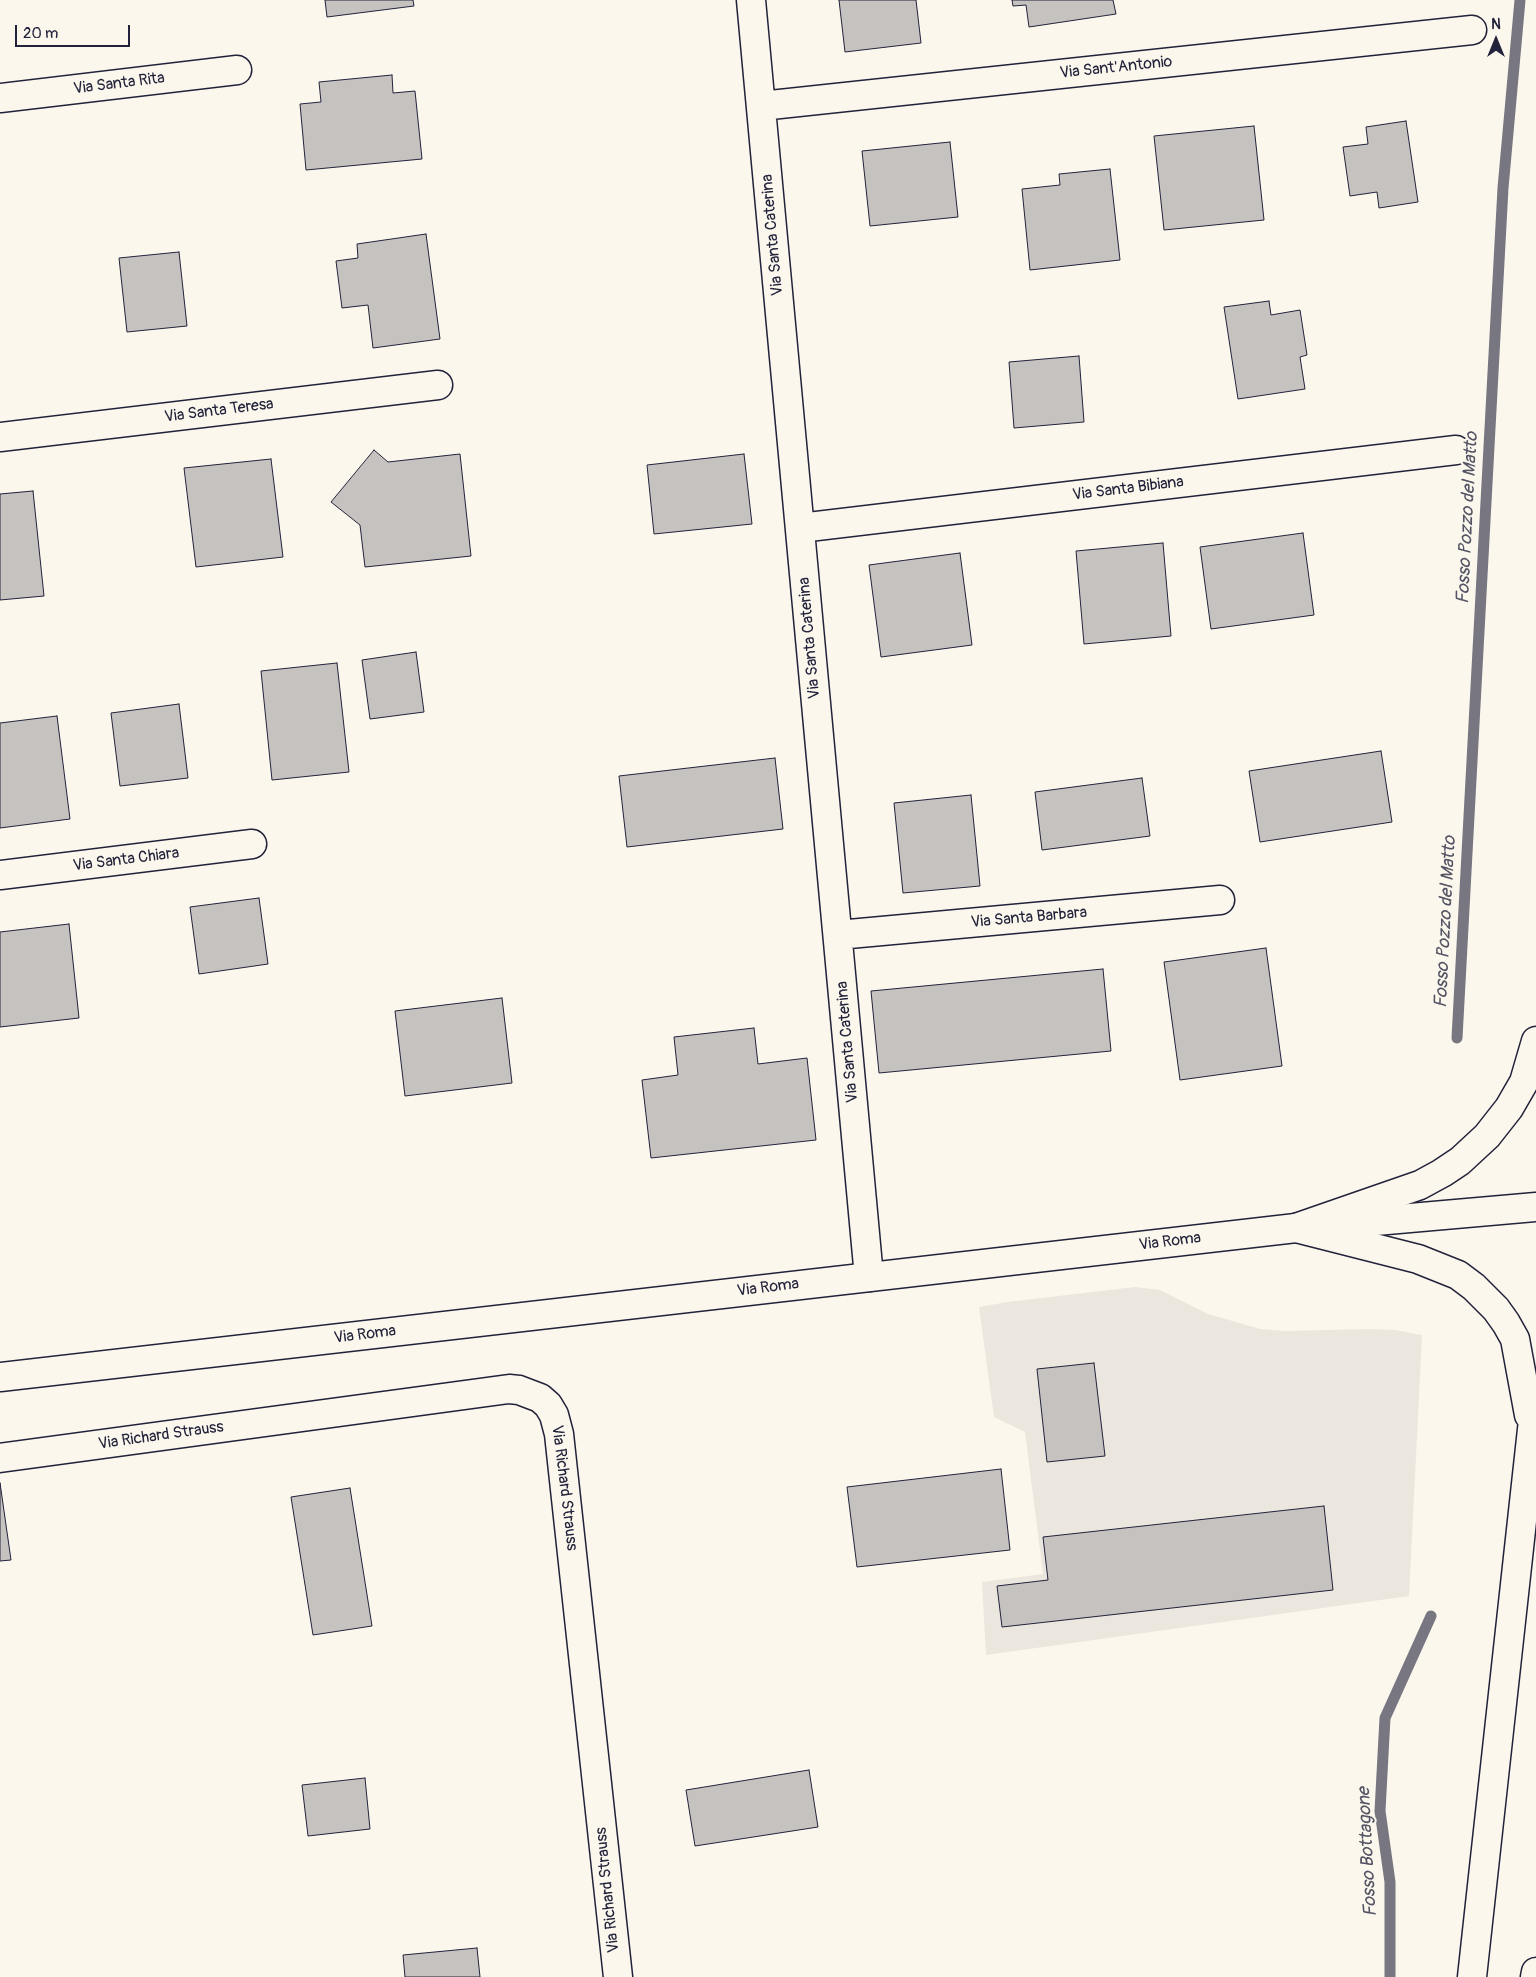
<!DOCTYPE html>
<html>
<head>
<meta charset="utf-8">
<style>
	body { margin:0 }
	#map { position:relative; width:1536px; height:1977px; overflow:hidden; background:#fbf7ec; font-family:Pangolin,sans-serif }
	canvas { display:block }
	.north { position:absolute; left:1471px; top:15px; width:50px; height:50px; -webkit-text-stroke:4px #fbf7ec; paint-order:stroke; rotate:0deg; font-size:14px; font-weight:700; line-height:20px; text-align:center; color:#22223b }
	.north::after { content:''; display:block; margin:auto; width:18px; height:22px; background:#22223b; clip-path:polygon(50% 0,100% 100%,50% 72%,0 100%) }
	.scale { position:absolute; left:15px; top:25px; width:115px; height:22px; box-sizing:border-box; border:2px solid #22223b; border-top:0; padding-left:6px; font-size:15px; line-height:18px; white-space:nowrap; color:#22223b; -webkit-text-stroke:4px #fbf7ec; paint-order:stroke }
</style>
</head>
<body>
<div id="map">
<canvas width="1536" height="1977"></canvas>
<div class="north">N</div>
<div class="scale">20 m</div>
</div>
<script>
const c = document.querySelector('canvas').getContext('2d');
c.lineJoin = 'round';
function fill(path, color) { c.fillStyle = color; c.fill(path, 'evenodd'); }
const poly = rows => new Path2D(rows.map(r => 'M' + r).join(''));
function trace(path, color, width, dash) { c.strokeStyle = color; c.lineWidth = width; c.lineCap = dash ? 'butt' : 'round'; c.setLineDash(dash || []); c.stroke(path); }
function drawText(font, color, halo, rows, align = 'center') {
  c.font = font + ' Pangolin,sans-serif'; c.lineWidth = 4; c.setLineDash([]); c.textBaseline = 'middle'; c.strokeStyle = halo; c.fillStyle = color; for (const [text, x, y, turn = 0] of rows) {
    c.save(); c.translate(x, y); c.rotate((+turn || 0) * Math.PI / 180); c.textAlign = isNaN(turn) ? turn : align; if (halo) c.strokeText(text, 0, 0); c.fillText(text, 0, 0); c.restore();
  }
}
const built = poly([
	[1135,1287,1160,1290,1208,1314,1260,1329,1286,1331,1368,1329,1395,1330,1422,1335,1409,1596,986,1655,982,1582,1043,1574,1025,1432,994,1417,979,1307,1008,1302]
]);
const stream = poly([
	[1457,1038,1503,188,1520,0],
	[1390,1977,1390,1882,1380,1811,1385,1718,1431,1616]
]);
const building = poly([
	[325,0,413,0,414,6,327,17,325,0],
	[839,0,916,0,921,43,845,52,839,0],
	[1012,0,1113,0,1116,14,1029,27,1026,5,1013,6,1012,0],
	[392,75,393,93,415,91,422,159,306,170,300,104,321,102,319,82,392,75],
	[1406,121,1418,202,1379,208,1377,192,1350,196,1343,147,1368,144,1366,127,1406,121],
	[1254,126,1264,220,1164,230,1154,136,1254,126],
	[950,142,958,217,870,226,862,151,950,142],
	[1110,169,1120,260,1030,270,1022,189,1060,185,1059,174,1110,169],
	[426,234,440,339,373,348,368,305,342,308,336,261,358,258,357,244,426,234],
	[179,252,187,326,127,332,119,258,179,252],
	[1269,301,1271,315,1300,310,1307,355,1300,357,1305,389,1238,399,1224,307,1269,301],
	[1079,356,1084,422,1014,428,1009,362,1079,356],
	[374,450,388,462,460,454,471,556,365,567,360,525,331,502,374,450],
	[744,454,752,524,654,534,647,465,744,454],
	[271,459,283,557,196,567,184,468,271,459],
	[33,491,44,596,0,600,0,494,33,491],
	[1303,533,1314,615,1211,629,1200,547,1303,533],
	[1163,543,1171,636,1084,644,1076,551,1163,543],
	[960,553,972,645,881,657,869,565,960,553],
	[416,652,424,712,370,719,362,660,416,652],
	[337,663,349,772,272,780,261,671,337,663],
	[179,704,188,778,120,786,111,713,179,704],
	[57,716,70,819,0,828,0,723,57,716],
	[1381,751,1392,822,1260,842,1249,771,1381,751],
	[775,758,783,829,627,847,619,776,775,758],
	[1142,778,1150,836,1042,850,1035,792,1142,778],
	[971,795,980,886,903,893,894,803,971,795],
	[259,898,268,964,199,974,190,907,259,898],
	[69,924,79,1018,0,1027,0,932,69,924],
	[1266,948,1282,1066,1180,1080,1164,962,1266,948],
	[1103,969,1111,1051,879,1073,871,991,1103,969],
	[502,998,512,1083,405,1096,395,1011,502,998],
	[754,1028,758,1064,807,1058,816,1140,651,1158,642,1080,678,1075,674,1037,754,1028],
	[1094,1363,1105,1456,1047,1462,1037,1369,1094,1363],
	[1001,1469,1010,1550,857,1567,847,1487,1001,1469],
	[0,1483,11,1560,0,1561,0,1483],
	[350,1488,372,1626,313,1635,291,1497,350,1488],
	[1324,1506,1333,1590,1002,1627,997,1586,1048,1580,1043,1537,1324,1506],
	[809,1770,818,1827,695,1846,686,1790,809,1770],
	[365,1778,370,1829,308,1836,302,1785,365,1778],
	[477,1948,480,1977,405,1977,403,1955,477,1948]
]);
const minor = poly([
	[751,0,869,1277],
	[0,98,237,70],
	[761,106,1472,30],
	[0,437,438,385],
	[800,528,1456,450],
	[0,875,252,844],
	[838,935,1220,900],
	[0,1458,509,1389,519,1390,540,1398,548,1405,554,1415,559,1434,618,1977]
]);
const tertiary = poly([
	[0,1377,1296,1228,1536,1207]
]);
const primary = poly([
	[1296,1228,1418,1259,1458,1275,1474,1287,1496,1309,1506,1323,1515,1339,1529,1415],
	[1296,1228,1420,1185,1442,1173,1460,1161,1487,1136,1509,1108,1524,1082,1536,1041],
	[1472,1977,1536,1393],
	[1535,1977,1536,1972]
]);
const streetNames = [
	["Via Sant'Antonio",1116,68,-6],
	["Via Santa Rita",119,84,-7],
	["Via Santa Caterina",773,235,-95],
	["Via Santa Teresa",219,411,-7],
	["Via Santa Bibiana",1128,489,-7],
	["Via Santa Caterina",810,638,-95],
	["Via Santa Chiara",126,860,-7],
	["Via Santa Barbara",1029,918,-5],
	["Via Santa Caterina",848,1042,-95],
	["Via Roma",1170,1242,-7],
	["Via Roma",768,1288,-7],
	["Via Roma",365,1335,-7],
	["Via Richard Strauss",161,1436,-8],
	["Via Richard Strauss",564,1488,83],
	["Via Richard Strauss",608,1890,-96]
];
const waterNames = [
	["Fosso Pozzo del Matto",1468,518,-87],
	["Fosso Pozzo del Matto",1446,922,-87],
	["Fosso Bottagone",1368,1852,-93]
];
fill(built, '#ebe7df');
trace(stream, '#787681', 11);
fill(building, '#c6c2c0');
trace(building, '#22223b', 1);
trace(minor, '#22223b', 31);
trace(tertiary, '#22223b', 31);
trace(primary, '#22223b', 31);
trace(minor, '#fbf7ec', 28);
trace(tertiary, '#fbf7ec', 28);
trace(primary, '#fbf7ec', 28);
drawText('16px', '#22223b', '#fbf7ec', streetNames);
drawText('italic 18px', '#545364', '#fbf7ec', waterNames);
</script>
</body>
</html>
